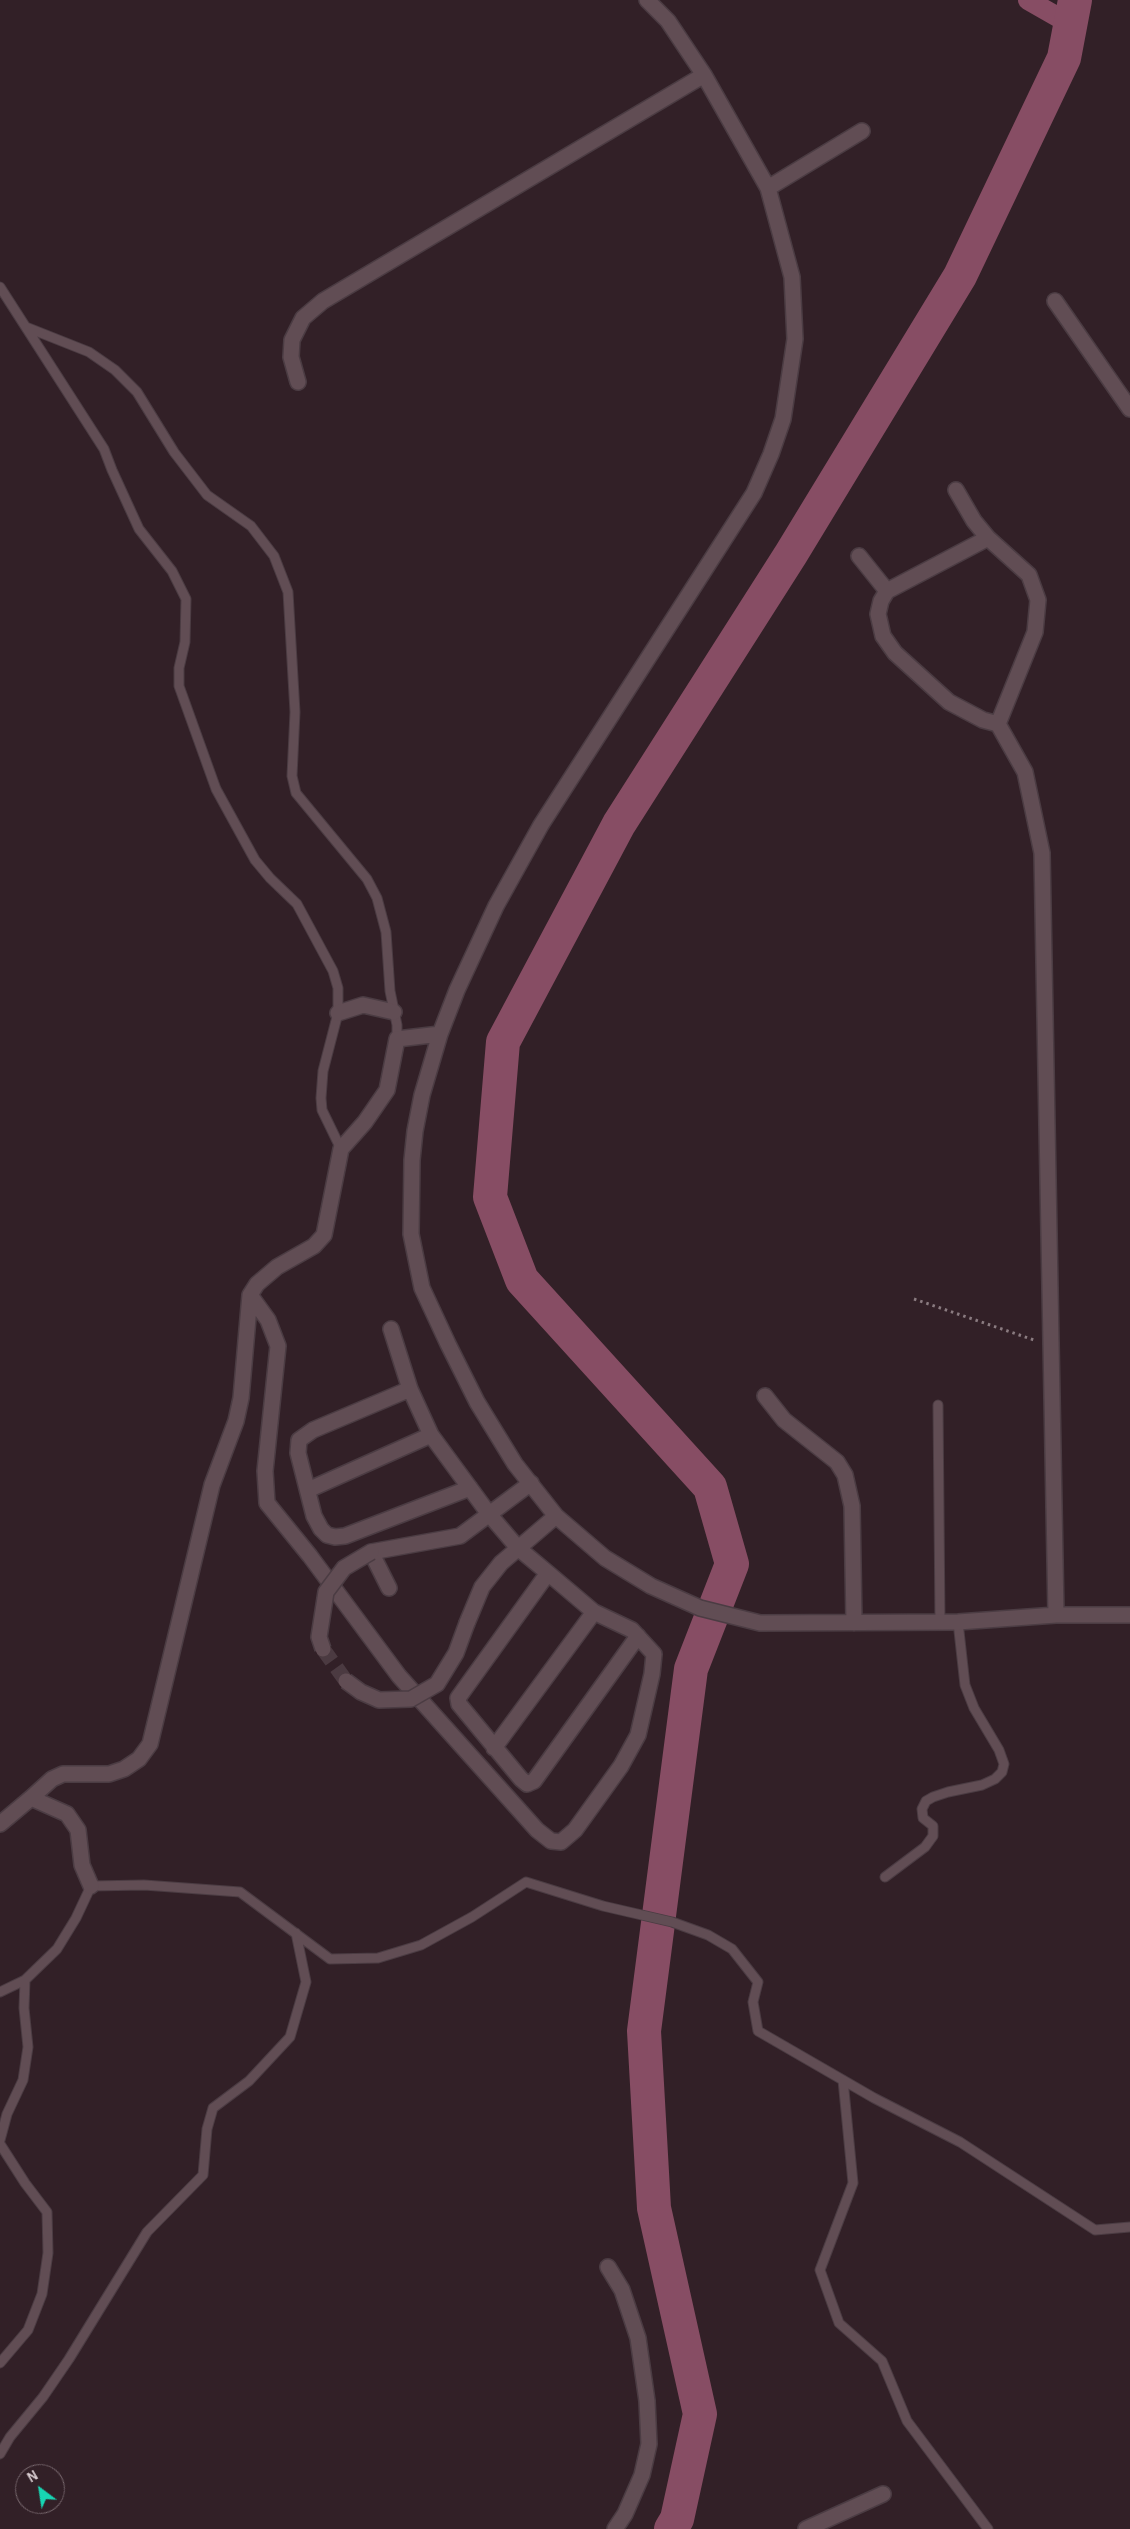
<!DOCTYPE html>
<html>
<head>
<meta charset="utf-8">
<style>
	body { margin:0 }
	#map { position:relative; width:1130px; height:2529px; overflow:hidden; background:#322027; font-family:"Alegreya Sans",sans-serif }
	canvas { display:block }
	.north { position:absolute; left:15px; top:2464px; width:50px; height:50px; box-sizing:border-box; background:#322027; border:1px solid #76666c; border-radius:50%; rotate:329deg; font-size:14px; font-weight:700; line-height:20px; text-align:center; color:#dbcfd3 }
	.north::after { content:''; display:block; margin:auto; width:18px; height:22px; background:#17d5b3; clip-path:polygon(50% 0,100% 100%,50% 72%,0 100%) }
</style>
</head>
<body>
<div id="map">
<canvas width="1130" height="2529"></canvas>
<div class="north">N</div>
</div>
<script>
const c = document.querySelector('canvas').getContext('2d');
c.lineJoin = 'round';
const poly = rows => new Path2D(rows.map(r => 'M' + r).join(''));
function trace(path, color, width, dash) { c.strokeStyle = color; c.lineWidth = width; c.lineCap = dash ? 'butt' : 'round'; c.setLineDash(dash || []); c.stroke(path); }
const canal = poly([
	[1028,0,1070,24]
]);
const river = poly([
	[671,2529,677,2519,700,2414,654,2208,644,2031,691,1669,732,1564,710,1487,522,1280,490,1197,503,1042,619,824,791,554,960,276,1064,58,1075,0]
]);
const streetTunnel = poly([
	[323,1649,346,1681]
]);
const path = poly([
	[914,1299,1034,1340]
]);
const lane = poly([
	[0,287,104,449,112,470,139,529,172,571,186,599,185,642,179,668,179,686,216,789,255,860,270,878,297,904,333,971,338,988,338,1013,323,1071,321,1098,322,1110,341,1149],
	[26,327,89,352,115,370,137,392,174,452,207,495,251,526,274,556,288,592,295,712,292,776,296,793,367,879,377,898,386,932,390,991,397,1025,397,1039],
	[938,1405,940,1622],
	[885,1877,925,1847,933,1836,933,1826,923,1818,922,1809,926,1801,933,1797,948,1792,982,1785,995,1779,1002,1772,1004,1764,999,1750,974,1708,965,1685,958,1622],
	[0,1992,25,1980],
	[843,2080,853,2183,820,2270,839,2323,882,2361,907,2421,988,2529],
	[0,2140,7,2114,23,2080,28,2047,24,2008,25,1980,57,1949,76,1918,91,1886,144,1885,240,1892,330,1959,378,1958,421,1945,472,1917,526,1882,603,1906,672,1922,708,1935,732,1949,758,1982,753,2002,758,2031,874,2098,960,2142,1095,2230,1130,2227],
	[0,2144,25,2183,47,2212,48,2253,42,2294,28,2330,0,2363],
	[0,2454,10,2437,43,2397,69,2359,147,2232,203,2175,207,2129,213,2108,249,2081,290,2037,306,1982,296,1933]
]);
const street = poly([
	[647,0,668,21,704,75,768,188,792,277,795,339,783,419,771,454,754,493,541,825,496,906,457,990,440,1034,422,1095,415,1131,412,1160,411,1234,422,1288,448,1344,477,1402,515,1464,556,1516,605,1558,651,1586,700,1608,760,1623,958,1622,1056,1615,1130,1615],
	[768,188,862,131],
	[1055,301,1130,409],
	[298,382,291,357,292,340,303,318,323,301,704,75],
	[956,490,974,521,988,538,1029,575,1038,600,1035,632,998,724],
	[988,538,887,591,881,601,878,614,883,636,895,653,949,702,983,720,998,724,1025,772,1042,853,1056,1615],
	[859,556,887,591],
	[338,1013,363,1005,394,1012],
	[250,1295,268,1320,278,1346,265,1471,267,1503,310,1556,399,1676,537,1830,551,1841,561,1842,575,1830,621,1766,638,1735,652,1674,654,1654,632,1630,594,1612,548,1573,518,1548,489,1514,431,1435,410,1389,391,1329],
	[410,1389,313,1430,299,1440,298,1453,314,1516,321,1529,327,1535,335,1537,345,1536,470,1488],
	[765,1396,784,1420,837,1462,845,1475,852,1506,854,1623],
	[308,1490,431,1435],
	[548,1573,458,1698,459,1704,521,1779,527,1784,534,1781,638,1636],
	[389,1588,371,1552,460,1536,531,1483],
	[467,1623,482,1587,501,1563,556,1516],
	[494,1748,594,1612],
	[0,1824,31,1798],
	[91,1886,82,1865,78,1830,67,1814,31,1798,52,1779,63,1774,109,1774,124,1769,139,1759,150,1744,212,1485,236,1421,241,1398,250,1295,257,1284,277,1267,314,1246,324,1235,341,1149,365,1122,387,1090,397,1039,440,1034],
	[608,2267,622,2290,638,2338,647,2401,649,2444,642,2475,625,2514,615,2529],
	[806,2529,883,2494]
]);
const streetBridge = poly([
	[323,1649,319,1637,326,1592,344,1568,371,1552],
	[346,1681,361,1692,379,1700,411,1699,437,1684,456,1653,467,1623]
]);
trace(canal, '#874d64', 20);
trace(river, '#874d64', 34);
trace(streetTunnel, '#4b3a41', 15, [15, 8]);
trace(lane, '#4b3c43', 11);
trace(street, '#4b3c43', 18);
trace(path, '#8a7b80', 3, [2.5, 4]);
trace(lane, '#614d54', 9);
trace(street, '#614d54', 15);
trace(streetBridge, '#4b3c43', 18, []);
trace(streetBridge, '#614d54', 15);
</script>
</body>
</html>
